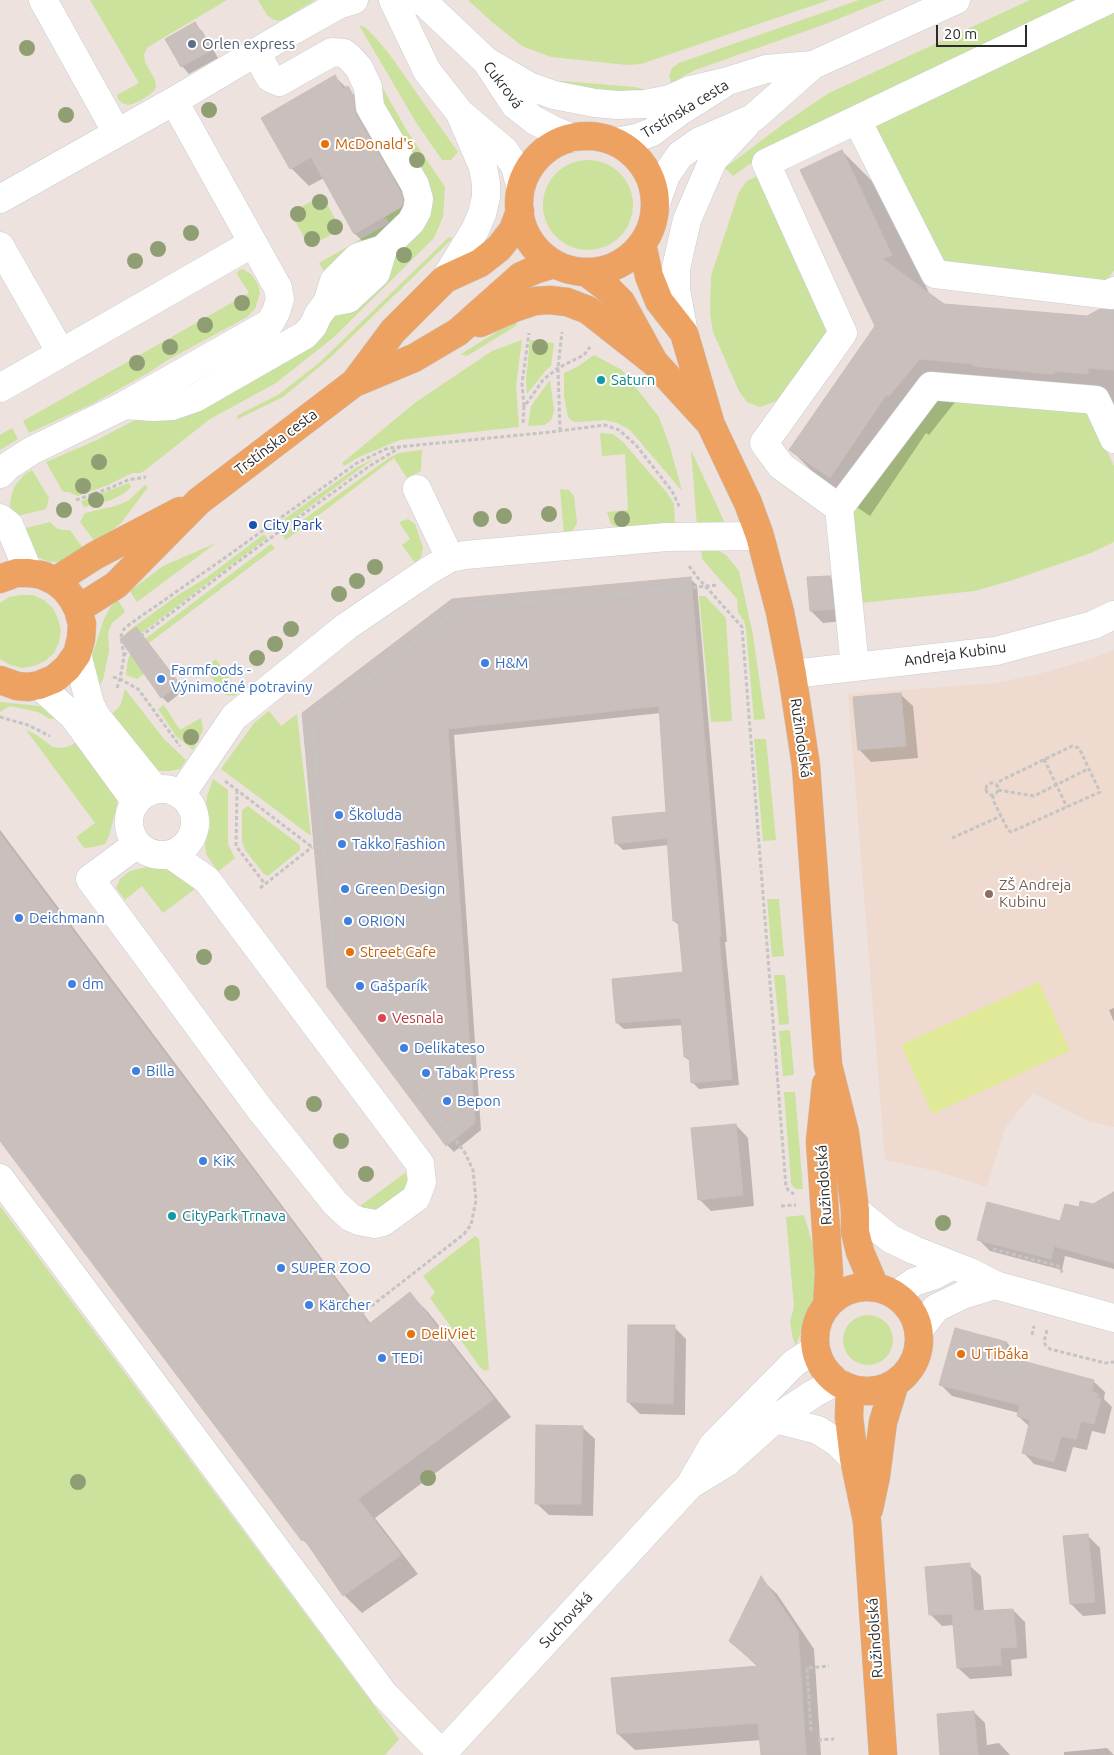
<!DOCTYPE html>
<html>
<head>
<meta charset="utf-8">
<style>
	body { margin:0 }
	#map { position:relative; width:1114px; height:1755px; overflow:hidden; background:#ede2de; font-family:Ubuntu,sans-serif }
	canvas { display:block }
	.scale { position:absolute; left:936px; top:25px; width:91px; height:22px; box-sizing:border-box; border:2px solid #2c2c2c; border-top:0; padding-left:6px; font-size:15px; line-height:18px; white-space:nowrap; color:#2c2c2c; -webkit-text-stroke:4px #fff; paint-order:stroke }
</style>
</head>
<body>
<div id="map">
<canvas width="1114" height="1755"></canvas>
<div class="scale">20 m</div>
</div>
<script>
const c = document.querySelector('canvas').getContext('2d');
c.lineJoin = 'round';
function fill(path, color) { c.fillStyle = color; c.fill(path, 'evenodd'); }
const poly = rows => new Path2D(rows.map(r => 'M' + r).join(''));
function trace(path, color, width, dash) { c.strokeStyle = color; c.lineWidth = width; c.lineCap = dash ? 'butt' : 'round'; c.setLineDash(dash || []); c.stroke(path); }
function drawText(font, color, halo, rows, align = 'center') {
  c.font = font + ' Ubuntu,sans-serif'; c.lineWidth = 4; c.setLineDash([]); c.textBaseline = 'middle'; c.strokeStyle = halo; c.fillStyle = color; for (const [text, x, y, turn = 0] of rows) {
    c.save(); c.translate(x, y); c.rotate((+turn || 0) * Math.PI / 180); c.textAlign = isNaN(turn) ? turn : align; if (halo) c.strokeText(text, 0, 0); c.fillText(text, 0, 0); c.restore();
  }
}
const education = poly([
	[1114,650,1114,1127,1088,1121,1033,1093,1005,1128,987,1187,936,1171,885,1160,848,694,995,683,1035,675,1094,658]
]);
const green = poly([
	[90,0,227,0,148,47,144,54,145,62,155,80,156,86,154,91,143,99,133,104,128,105,122,103,118,99,117,95,139,83],
	[258,0,315,0,284,19,278,21,272,19,267,15],
	[468,0,829,0,641,64,627,65,551,57,522,46,492,22],
	[859,0,885,0,823,25,695,70,671,83,669,76,672,68,679,63],
	[1030,0,1087,0,754,161,733,176,725,168,786,122,829,93],
	[1114,10,1114,270,1104,285,941,264,876,133,876,124],
	[359,25,365,27,375,37,390,55,458,152,451,160,442,160,417,124],
	[377,78,407,131,445,187,443,217,434,238,334,337,276,383,210,419,144,471,140,473,132,473,108,485,78,496,68,492,63,492,46,462,97,440,135,420,142,419,321,329,387,261,419,226,381,110],
	[562,81,635,87,643,89,650,94,570,88,554,83],
	'543 205a45 45 0 1 1 90 0a45 45 0 1 1-90 0Z',
	[759,175,830,332,782,399,760,407,747,402,739,391,713,332,710,313,711,276,739,192,747,181],
	[399,176,411,200,409,211,406,216,379,240,354,251,328,278,319,263,389,223,385,217,407,204,393,178],
	[322,195,341,229,309,247,291,213],
	[451,237,452,239,331,357,283,397,238,419,237,417,238,415,278,395,319,363,448,238],
	[243,269,251,274,258,284,260,293,255,309,247,317,166,361,148,373,90,405,29,433,23,421,249,293,237,274,239,270],
	[516,320,517,324,514,327,467,356,461,354],
	[522,340,516,385,519,427,400,440,359,457,344,466,342,463,416,402,492,351],
	[530,340,554,343,551,366,547,369,527,394,526,379],
	[594,355,622,370,659,417,670,447,682,491,630,430,617,423,605,420,577,422,572,421,568,417,564,396,564,373,577,367],
	[550,380,554,410,552,418,549,422,544,425,528,426,531,406],
	[934,399,1088,411,1114,466,1114,542,1091,553,1013,580,975,591,860,603,850,514],
	[12,428,18,439,0,450,0,435],
	[600,433,613,434,623,442,667,493,674,504,675,526,620,529,611,524,607,512,628,510,625,454,602,456],
	[422,450,421,471,407,478,394,458,286,540,282,535,389,458,399,453],
	[691,450,724,521,723,525,697,526],
	[378,457,365,465,279,530,276,525,357,467],
	[32,470,49,498,46,509,13,517,10,506,11,497,14,487,24,475],
	[129,483,131,487,123,494,111,500,84,507,81,501],
	[145,485,148,487,121,523,96,543,80,522,85,513,115,506,128,501],
	[560,489,569,490,574,496,577,523,573,530,564,534],
	[408,519,415,524,423,548,421,557,415,563,402,545,410,539,399,522],
	[50,522,56,528,62,530,70,530,85,551,65,561,49,562,35,556,18,530],
	[264,534,267,538,131,641,125,647,125,638,127,632,178,595,206,578],
	[216,543,137,602,130,591,163,566],
	[271,544,275,548,149,643,162,661,137,679,126,675,128,659,134,649,141,642],
	[701,549,715,549,726,555,739,571,753,635,765,719,754,720,746,629,744,621,738,613,737,599,702,559],
	[21,595,33,595,44,600,53,608,58,619,61,630,59,642,54,653,45,661,34,666,22,668,10,665,0,659,0,603,9,597],
	[699,596,705,596,726,618,732,721,711,722],
	[118,600,125,612,112,623,108,632,109,651,103,680,95,691,89,673,92,656,104,619,111,606],
	[216,659,239,693,234,696,226,695,210,675,209,669,212,662],
	[125,689,164,739,186,760,180,769,170,771,158,771,108,718,120,706],
	[0,702,39,706,49,709,60,718,50,719,38,712,10,706,0,712],
	[164,705,180,730,201,718,203,730,193,750,176,736,158,709],
	[269,711,281,726,297,714,311,836,221,769,254,723],
	[26,730,35,734,53,747,62,748,70,746,78,741,117,795,117,805,109,836,105,844,94,847,84,848,76,837,95,823],
	[754,739,766,739,776,840,763,841],
	[213,779,228,790,228,844,235,858,218,872,206,854,205,841,210,828,210,819,206,806,207,796],
	[248,806,300,845,300,850,268,876,264,874,245,850,242,841,242,810],
	[147,867,169,870,185,878,195,889,163,913,142,886,125,900,116,888,120,879,130,871],
	[767,899,779,899,784,956,772,957],
	[774,975,785,975,789,1024,779,1025],
	[790,1030,794,1075,783,1076,779,1031],
	[784,1092,795,1092,803,1189,796,1189,791,1184],
	[405,1173,408,1179,407,1187,402,1194,376,1213,356,1209],
	[0,1206,399,1739,385,1755,0,1755],
	[804,1215,815,1252,818,1273,813,1300,796,1345,793,1339,790,1322,794,1307,786,1217],
	[475,1236,479,1239,489,1369,485,1371,480,1367,430,1298,435,1292,423,1276],
	'843 1340a25 25 0 1 1 50 0a25 25 0 1 1-50 0Z'
]);
const pitch = poly([
	[1039,982,1070,1051,932,1114,901,1045]
]);
const shadow = poly([
	[194,24,202,31,218,58,189,74,182,66],
	[335,77,366,106,415,205,374,252,355,234,324,178,309,186,291,168],
	[842,151,881,190,930,295,944,305,1088,317,1114,311,1114,411,959,397,929,435,926,433,870,516,830,489,791,450,876,327],
	[830,577,842,589,845,621,823,623,811,611],
	[690,579,697,585,723,895,727,942,725,942,739,1085,699,1089,692,1082,691,1062,685,1057,683,1025,624,1029,617,1023,685,973,680,926,674,921,669,845,623,850,616,843,668,814,661,713,454,735,481,1130,454,1152,447,1145,328,986,303,714],
	[142,635,184,690,168,703,162,697],
	[900,694,913,706,918,758,871,762,859,749],
	[0,830,371,1324,410,1294,428,1312,511,1417,375,1518,418,1574,362,1613,344,1595,314,1551,303,1540,0,1139],
	[1114,1008,1114,1022,1109,1010],
	[736,1125,748,1138,754,1206,711,1211,699,1199],
	[1114,1194,1114,1269,1065,1256,1062,1270,990,1251,979,1240,1061,1222,1080,1208,1094,1206],
	[674,1327,686,1339,685,1415,640,1414,628,1402],
	[956,1330,1007,1343,1018,1354,1017,1360,1093,1381,1105,1392,1104,1399,1112,1407,1105,1434,1092,1431,1087,1450,1073,1447,1066,1472,1034,1464,1023,1452,1030,1427,1018,1416,1019,1413,952,1396,940,1384],
	[582,1427,595,1439,593,1516,549,1515,536,1503],
	[1088,1536,1100,1548,1106,1614,1083,1616,1071,1604],
	[969,1565,981,1576,984,1612,1013,1610,1025,1622,1027,1658,1011,1660,1012,1676,970,1679,958,1668,954,1625,942,1626,931,1615],
	[761,1579,777,1594,814,1649,821,1755,762,1755,761,1740,635,1750,618,1734,758,1667,730,1641],
	[974,1712,985,1723,987,1745,999,1743,1010,1755,942,1755],
	[1107,1748,1114,1755,1064,1755,1064,1752]
]);
const building = poly([
	[195,22,212,50,181,67,165,39,195,22],
	[335,75,343,89,348,86,353,95,356,115,401,192,403,200,401,207,354,234,311,157,290,169,261,118,335,75],
	[842,150,892,255,883,259,944,304,1087,316,1100,309,1114,310,1114,370,1088,368,1088,374,1055,371,1054,374,1048,374,973,366,973,364,920,359,889,396,886,395,830,478,789,450,875,326,800,170,842,150],
	[830,576,834,609,810,611,807,577,830,576],
	[691,577,717,887,721,936,719,936,732,1079,691,1083,689,1057,684,1057,681,1018,616,1023,612,979,683,972,678,921,673,921,667,838,615,844,612,817,666,812,659,706,448,729,475,1123,446,1146,327,987,302,713,452,599,691,577],
	[136,627,180,684,161,698,120,639,136,627],
	[901,693,906,746,858,750,853,697,901,693],
	[0,834,369,1324,410,1292,494,1399,358,1499,401,1555,343,1596,304,1539,302,1541,0,1141,0,834],
	[736,1124,743,1195,698,1200,691,1128,736,1124],
	[1114,1192,1114,1263,1054,1246,1051,1259,977,1240,987,1202,1060,1221,1065,1204,1079,1207,1080,1201,1093,1204,1114,1192],
	[628,1325,675,1325,673,1404,627,1402,628,1325],
	[955,1328,1007,1342,1004,1356,1094,1380,1092,1392,1098,1394,1097,1398,1101,1398,1094,1424,1081,1421,1076,1439,1061,1436,1054,1462,1022,1453,1030,1420,1017,1416,1020,1405,939,1385,955,1328],
	[536,1425,583,1426,581,1504,535,1504,536,1425],
	[1088,1534,1095,1602,1070,1604,1063,1536,1088,1534],
	[970,1563,974,1611,1013,1609,1017,1647,1000,1648,1001,1665,957,1668,952,1614,929,1615,925,1567,970,1563],
	[761,1576,798,1631,806,1755,761,1755,758,1723,617,1734,611,1678,759,1666,729,1641,761,1576],
	[974,1711,978,1755,940,1755,937,1714,974,1711]
]);
const path = poly([
	[524,406,522,383,529,333],
	[523,423,524,407,543,380,558,368,584,355,590,347],
	[560,431,558,368,562,332],
	[76,500,110,488,128,480,146,477],
	[689,566,698,578,742,627,786,1187,789,1191,794,1194],
	[124,656,132,643,243,558,368,467,399,448],
	[113,677,120,679,138,689,180,746],
	[117,688,120,679,124,657,121,636,124,629,130,624,226,557,357,463,388,448,551,432,605,425,619,430,636,445,672,491,680,508],
	[0,717,28,725,50,736],
	[1044,759,1067,807],
	[225,781,312,847,324,846],
	'986 789a6 6 0 1 1 12 0a6 6 0 1 1-12 0Z',
	[237,790,236,846,265,884],
	[998,790,1034,796,1088,769],
	[993,795,993,800,1008,830,1011,832,1100,792,1079,748,1072,746,1000,781,997,784],
	[952,838,1001,816],
	[260,888,312,847],
	[781,1206,796,1205],
	[993,1249,1058,1266,1061,1268,1062,1273],
	[361,1314,464,1234,471,1225,476,1200,473,1170,465,1153,337,981,312,722,459,608,718,585],
	[1047,1330,1044,1342,1046,1346,1050,1349,1105,1363,1114,1362],
	[1032,1335,1034,1326],
	[811,1731,807,1668,829,1666],
	[818,1740,834,1739]
]);
const minor = poly([
	[43,0,117,133],
	[393,0,427,71,460,113,504,150,515,166,521,189],
	[419,0,427,5,486,61,515,105,534,120,553,130,573,138],
	[486,61,531,87,554,95,595,103,617,105,645,104,670,99,690,90,728,81],
	[857,120,935,274,1111,295,1114,291],
	[616,142,637,138,652,132,679,112,728,81,766,69,813,65],
	[0,199,174,101,292,31,338,5,354,0],
	[656,203,666,175,680,155,700,141,753,118,813,65,956,0],
	[0,246,61,353],
	[445,279,475,230,482,214,486,197,486,184,483,167,461,116],
	[327,303,348,299,376,273,383,249],
	[684,333,676,290,676,268,687,220,713,160,745,126],
	[0,388,253,243],
	[125,405,153,407,172,406,195,398,305,335,313,326,318,315,327,303,334,281,358,257,383,249,411,222,417,211,419,199,415,185,370,107,368,87,359,68,350,58,344,53,332,52,279,82,270,78,256,52],
	[0,474,8,466,31,451,125,405,270,323,276,312,280,299,278,288,174,101],
	[417,489,450,558],
	[839,508,781,466,764,443,843,333,766,163,1108,0],
	[0,518,9,525,29,573],
	[77,654,90,704,96,716,155,789],
	[855,667,839,508,931,386,1096,400,1114,439],
	[792,674,996,651,1093,625,1114,615],
	[39,685,74,717,136,802],
	'129 822a33 33 0 1 1 66 0a33 33 0 1 1-66 0Z',
	[181,795,234,717,347,626,428,571,450,558,465,555,666,537,760,536],
	[137,844,90,879,259,1108,335,1203,350,1217,359,1221,375,1224,383,1222,416,1198,422,1182,420,1164,207,880,170,854],
	[0,1178,384,1694,442,1754],
	[855,1210,891,1239,914,1250,970,1272,995,1285,1114,1318],
	[896,1295,914,1282,935,1275,952,1266],
	[919,1330,936,1308,965,1294,995,1285],
	[775,1419,818,1430,838,1443,854,1459],
	[693,1483,726,1463,775,1419,813,1394,837,1381],
	[441,1755,690,1485,713,1445,794,1363,816,1349]
]);
const major = poly([
	'519 204a68 68 0 1 1 136 0a68 68 0 1 1-136 0Z',
	[642,244,649,276,659,301,684,333,711,425,748,503,760,536,780,612,792,674,806,766,828,1065,845,1133,855,1210,855,1232,860,1252,875,1287],
	[586,272,607,288,621,302,654,362,707,420],
	[480,323,514,308,535,301,550,300,567,302,588,310,654,362],
	[355,382,393,331,445,279,480,263,499,248,513,230,520,211],
	[0,579,16,573,29,573,42,575,55,581,65,589,72,598,78,609,82,624,81,639,77,654,67,668,54,679,39,685,28,687,17,686,0,680],
	[55,581,96,555,180,511],
	[78,609,116,585,199,501,354,383,414,358,458,332,521,276,537,269,554,264],
	[826,1084,820,1141,829,1273,827,1306],
	'815 1339a52 52 0 1 1 104 0a52 52 0 1 1-104 0Z',
	[850,1388,849,1417,854,1459,867,1521,883,1755],
	[869,1509,876,1476,883,1422,895,1383]
]);
const trees = [
	[27,48],
	[209,110],
	[66,115],
	[417,160],
	[320,202],
	[298,214],
	[335,227],
	[191,233],
	[312,239],
	[158,249],
	[404,255],
	[135,261],
	[242,303],
	[205,325],
	[170,347],
	[540,347],
	[137,363],
	[99,462],
	[83,486],
	[96,500],
	[64,510],
	[549,514],
	[504,516],
	[481,519],
	[622,519],
	[375,567],
	[357,581],
	[339,594],
	[291,629],
	[275,644],
	[257,658],
	[191,737],
	[204,957],
	[232,993],
	[314,1104],
	[341,1141],
	[366,1174],
	[943,1223],
	[428,1478],
	[78,1482]
];
const markers = [
	[192,44,5,"#5c6f8a"],
	[325,144,5,"#e8710a"],
	[601,380,5,"#0f9aa8"],
	[253,525,5,"#1a4fb4"],
	[485,663,5,"#3f7fe0"],
	[161,679,5,"#3f7fe0"],
	[339,815,5,"#3f7fe0"],
	[342,844,5,"#3f7fe0"],
	[345,889,5,"#3f7fe0"],
	[989,894,5,"#8d6e63"],
	[19,918,5,"#3f7fe0"],
	[348,921,5,"#3f7fe0"],
	[350,952,5,"#e8710a"],
	[72,984,5,"#3f7fe0"],
	[360,986,5,"#3f7fe0"],
	[382,1018,5,"#e0444e"],
	[404,1048,5,"#3f7fe0"],
	[136,1071,5,"#3f7fe0"],
	[426,1073,5,"#3f7fe0"],
	[447,1101,5,"#3f7fe0"],
	[203,1161,5,"#3f7fe0"],
	[172,1216,5,"#0f9aa8"],
	[281,1268,5,"#3f7fe0"],
	[309,1305,5,"#3f7fe0"],
	[411,1334,5,"#e8710a"],
	[961,1354,5,"#e8710a"],
	[382,1358,5,"#3f7fe0"]
];
const serviceNames = [
	["Orlen express",202,44]
];
const streetNames = [
	["Cukrová",503,85,53],
	["Trstínska cesta",685,109,-31],
	["Trstínska cesta",276,442,-37],
	["Andreja Kubinu",955,654,-8],
	["Ružindolská",801,738,82],
	["Ružindolská",824,1185,-94],
	["Suchovská",566,1620,-47],
	["Ružindolská",875,1638,-94]
];
const foodNames = [
	["McDonald's",335,144],
	["Street Cafe",360,952],
	["DeliViet",421,1334],
	["U Tibáka",971,1354]
];
const cultureNames = [
	["Saturn",611,380],
	["CityPark Trnava",182,1216]
];
const transitNames = [
	["City Park",263,525]
];
const shopNames = [
	["H&M",495,663],
	["Farmfoods -",171,670],
	["Výnimočné potraviny",171,687],
	["Školuda",349,815],
	["Takko Fashion",352,844],
	["Green Design",355,889],
	["Deichmann",29,918],
	["ORION",358,921],
	["dm",82,984],
	["Gašparík",370,986],
	["Delikateso",414,1048],
	["Billa",146,1071],
	["Tabak Press",436,1073],
	["Bepon",457,1101],
	["KiK",213,1161],
	["SUPER ZOO",291,1268],
	["Kärcher",319,1305],
	["TEDi",392,1358]
];
const educationNames = [
	["ZŠ Andreja",999,885],
	["Kubinu",999,902]
];
const healthNames = [
	["Vesnala",392,1018]
];
fill(education, '#eedace');
fill(green, '#cae29c');
fill(pitch, '#e0e998');
fill(shadow, '#0003');
fill(building, '#c9c0bd');
trace(building, '#c9bdb8', 1);
trace(minor, '#c6ced5', 29);
trace(major, '#c4c4c4', 29);
trace(path, '#c4c4c4', 3, [4, 2.5]);
trace(minor, '#fff', 28);
trace(major, '#eea262', 28);
c.fillStyle = '#909f73';
for (const [x, y] of trees) { c.beginPath(); c.arc(x, y, 8, 0, 2 * Math.PI); c.fill(); }
for (const [x, y, r, color] of markers) { const dot = new Path2D(); dot.arc(x, y, r, 0, 2 * Math.PI); c.fillStyle = color; c.fill(dot); trace(dot, '#fff', 2); }
drawText('15px', '#4e5e75', '#fff', serviceNames, 'left');
drawText('15px', '#2c2c2c', '#fff', streetNames);
drawText('15px', '#c56008', '#fff', foodNames, 'left');
drawText('15px', '#0d838f', '#fff', cultureNames, 'left');
drawText('15px', '#164399', '#fff', transitNames, 'left');
drawText('15px', '#366cbe', '#fff', shopNames, 'left');
drawText('15px', '#785e54', '#fff', educationNames, 'left');
drawText('15px', '#be3a42', '#fff', healthNames, 'left');
</script>
</body>
</html>
